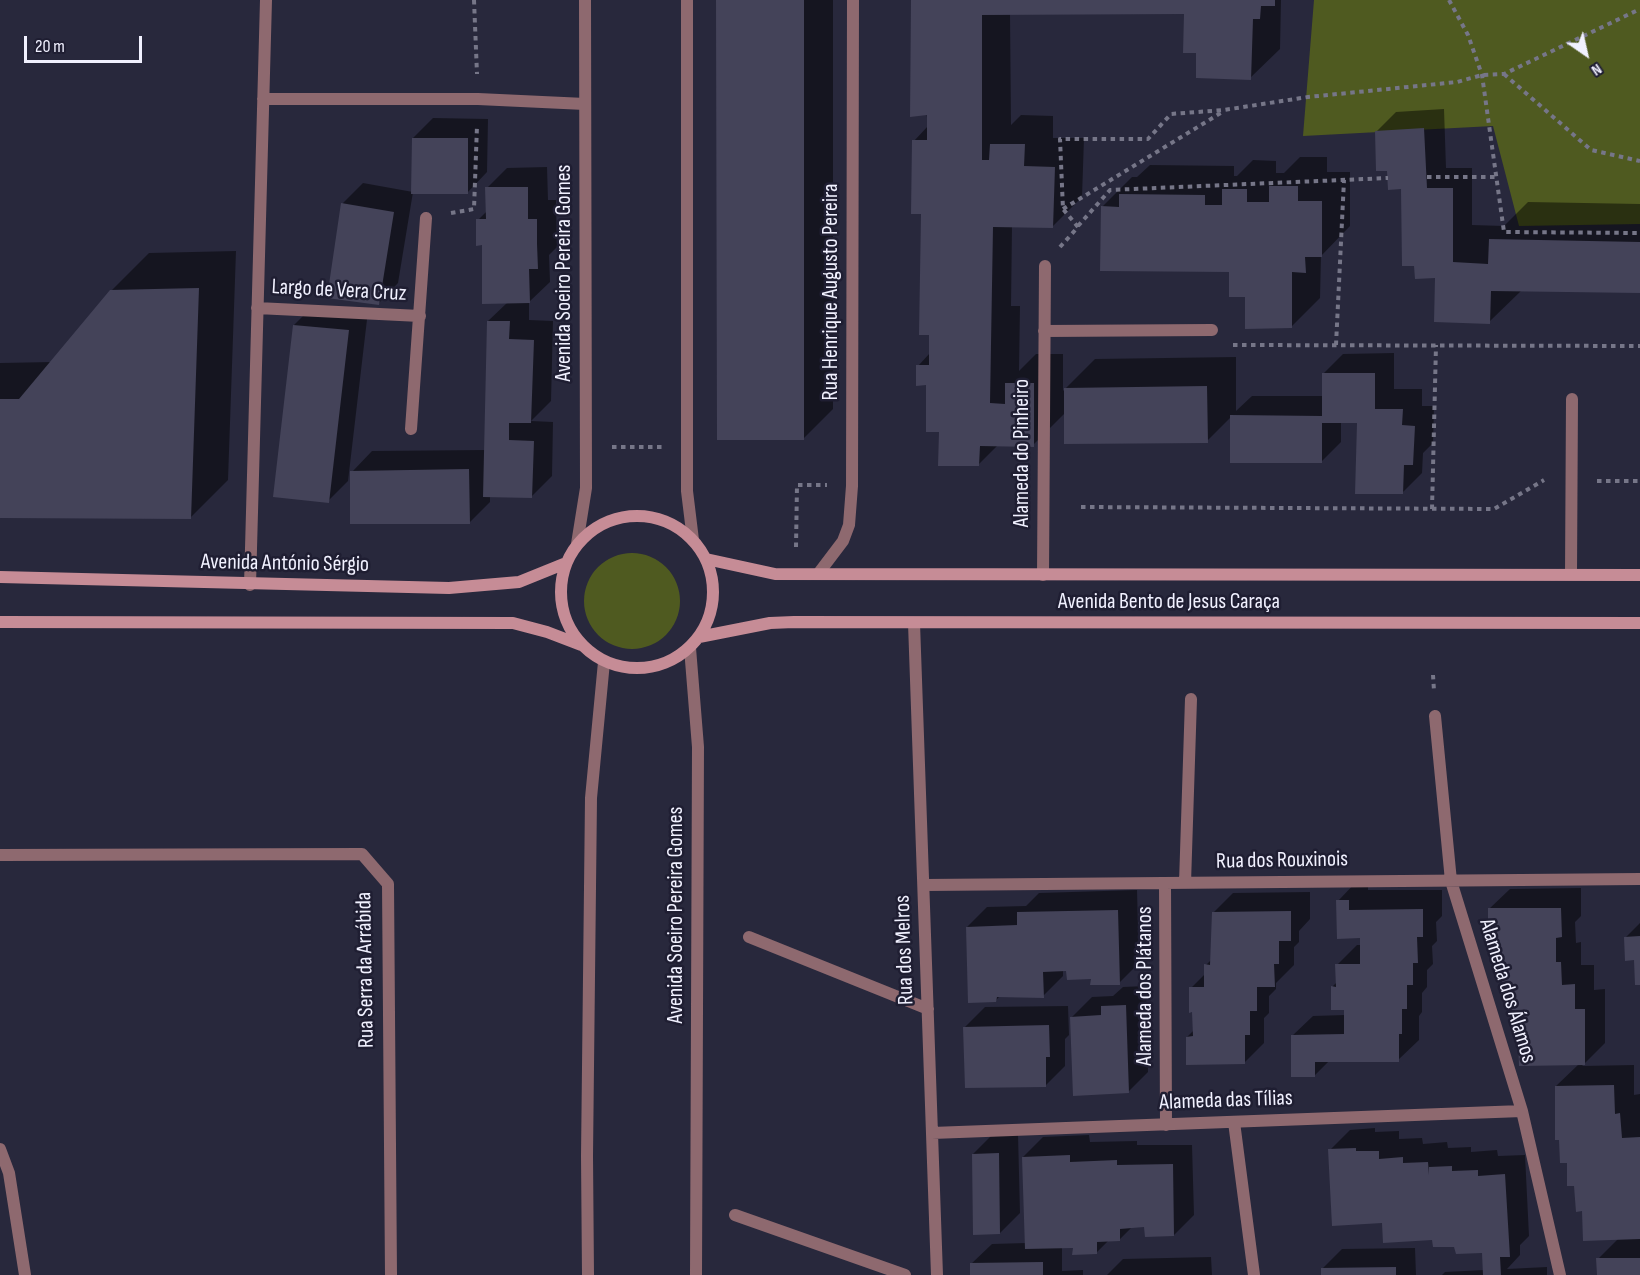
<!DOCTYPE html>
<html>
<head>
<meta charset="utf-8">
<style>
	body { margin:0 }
	#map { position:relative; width:1640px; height:1275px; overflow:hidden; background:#28283c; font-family:"Sofia Sans Condensed",sans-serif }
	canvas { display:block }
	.north { position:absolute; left:1556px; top:24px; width:60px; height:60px; -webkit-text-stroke:4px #1f1e32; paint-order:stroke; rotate:146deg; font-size:16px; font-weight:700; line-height:24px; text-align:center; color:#f1f1ff }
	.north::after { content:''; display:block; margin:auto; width:21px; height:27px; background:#f1f1ff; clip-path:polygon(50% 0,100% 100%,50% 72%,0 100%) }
	.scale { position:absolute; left:24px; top:36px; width:118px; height:27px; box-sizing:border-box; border:3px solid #f1f1ff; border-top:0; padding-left:8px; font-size:18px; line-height:21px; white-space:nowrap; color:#f1f1ff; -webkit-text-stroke:4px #1f1e32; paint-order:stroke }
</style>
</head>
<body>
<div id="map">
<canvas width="1640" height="1275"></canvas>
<div class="north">N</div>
<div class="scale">20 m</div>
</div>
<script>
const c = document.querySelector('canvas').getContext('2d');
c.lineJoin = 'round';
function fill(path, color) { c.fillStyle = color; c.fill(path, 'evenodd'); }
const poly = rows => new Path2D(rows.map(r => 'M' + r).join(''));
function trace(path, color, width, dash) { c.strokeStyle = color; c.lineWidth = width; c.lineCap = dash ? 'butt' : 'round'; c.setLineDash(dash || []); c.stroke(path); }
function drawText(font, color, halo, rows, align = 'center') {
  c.font = font + ' "Sofia Sans Condensed",sans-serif'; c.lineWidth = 5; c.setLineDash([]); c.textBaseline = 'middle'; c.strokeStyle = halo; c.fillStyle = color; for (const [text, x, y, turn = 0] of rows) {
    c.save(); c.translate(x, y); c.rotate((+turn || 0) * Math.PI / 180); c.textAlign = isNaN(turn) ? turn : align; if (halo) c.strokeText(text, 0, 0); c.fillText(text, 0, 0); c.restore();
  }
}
const green = poly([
	[1314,0,1640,0,1640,224,1519,226,1493,126,1303,136],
	'584 601a48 48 0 1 1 96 0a48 48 0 1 1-96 0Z'
]);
const shadow = poly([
	[718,0,833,0,833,409,804,438],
	[913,0,1281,0,1280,49,1250,78,1198,52,1185,12,1010,13,1011,125,1021,115,1053,116,1053,138,1084,138,1082,197,1053,226,1012,226,1011,306,1020,306,1019,371,1036,354,1063,354,1063,391,1095,359,1236,357,1236,411,1252,396,1324,396,1323,374,1343,354,1394,353,1394,389,1422,389,1422,406,1434,406,1433,443,1423,453,1422,473,1402,493,1359,421,1341,422,1341,442,1321,462,1232,416,1207,441,1065,413,1033,445,998,445,979,464,918,366,930,353,922,213,914,141,928,126],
	[1444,109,1446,168,1472,168,1472,225,1504,226,1528,202,1640,204,1640,292,1522,290,1489,322,1436,274,1403,187,1389,169,1376,132,1396,112],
	[433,118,488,119,487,172,467,193,413,192,398,283,378,304,343,203,363,183,413,192,413,138],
	[1300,157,1327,157,1327,172,1350,172,1350,226,1321,256,1320,298,1291,327,1246,296,1231,270,1102,207,1132,177,1137,177,1150,165,1234,166,1234,176,1237,176,1253,160,1276,161,1276,173,1284,173],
	[547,167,548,200,556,200,557,247,549,255,550,282,529,302,529,320,553,321,551,401,531,421,553,422,552,476,532,496,490,496,490,502,470,522,352,472,372,451,485,450,488,321,508,302,484,243,478,220,487,211,487,188,507,168],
	[236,251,228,480,190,518,0,517,0,363,52,362,111,291,149,253],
	[314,305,368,311,348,481,328,501,294,325],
	[1358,880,1368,880,1368,890,1442,890,1442,916,1436,922,1437,941,1432,946,1433,964,1427,970,1427,987,1422,993,1422,1012,1419,1016,1419,1040,1398,1060,1329,1061,1315,1075,1292,1036,1313,1016,1345,1015,1345,1008,1332,987,1337,982,1337,965,1357,945,1362,945,1362,936,1338,901],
	[1581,888,1581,916,1575,922,1576,943,1581,942,1581,965,1594,965,1594,990,1605,989,1605,1043,1582,1066,1634,1065,1634,1095,1640,1094,1640,1275,1598,1275,1598,1259,1619,1238,1584,1210,1568,1161,1556,1086,1579,1064,1517,1008,1489,909,1510,889],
	[1137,890,1139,963,1119,983,1063,970,1063,976,1043,996,1001,995,996,1000,967,927,987,907,1026,906,1039,893],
	[1310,892,1310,919,1299,931,1299,942,1294,947,1294,965,1276,983,1276,989,1269,996,1269,1013,1264,1018,1264,1043,1244,1063,1187,1037,1194,1030,1191,988,1206,973,1206,965,1212,959,1213,913,1233,893],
	[1640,923,1640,984,1636,959,1626,937],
	[1146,986,1148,1072,1128,1092,1072,1017,1092,997,1113,996,1123,987],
	[1068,1006,1069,1035,1065,1039,1065,1066,1045,1086,965,1027,985,1007],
	[1375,1128,1375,1132,1399,1131,1399,1139,1422,1138,1423,1144,1447,1142,1448,1148,1471,1147,1471,1152,1497,1150,1498,1156,1525,1155,1529,1236,1520,1245,1520,1255,1507,1269,1547,1267,1547,1275,1442,1275,1445,1272,1484,1270,1483,1251,1456,1245,1383,1222,1330,1150,1350,1130],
	[993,1134,1018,1134,1020,1213,1000,1233,973,1154],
	[1089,1135,1090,1142,1137,1141,1137,1145,1192,1145,1194,1215,1174,1235,1146,1225,1133,1226,1119,1240,1109,1240,1096,1253,1074,1246,1062,1246,1062,1271,1083,1270,1083,1275,972,1275,971,1264,992,1244,1026,1243,1023,1157,1043,1137],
	[1415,1248,1416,1275,1322,1275,1322,1269,1342,1249],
	[1211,1257,1212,1275,1107,1275,1123,1259]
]);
const building = poly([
	[716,0,804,0,804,440,717,440],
	[911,0,1275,0,1275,6,1261,6,1260,19,1253,19,1251,80,1196,78,1196,53,1183,53,1184,14,982,15,982,160,989,160,990,144,1025,144,1024,166,1055,167,1053,228,993,227,990,403,1005,404,1005,383,1034,383,1034,447,980,446,979,466,938,466,939,432,926,432,926,385,916,386,916,365,929,365,929,335,919,335,921,214,911,214,912,140,927,140,927,115,910,117],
	[1424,128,1427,188,1453,188,1453,262,1488,264,1489,239,1640,242,1640,293,1491,291,1490,324,1434,322,1435,278,1415,279,1414,266,1402,266,1401,189,1388,190,1387,171,1376,171,1375,131],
	[412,138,468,138,468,194,411,194],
	[1269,186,1298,186,1298,201,1322,201,1322,257,1305,257,1306,273,1292,272,1292,328,1245,329,1245,297,1229,297,1229,272,1100,271,1101,206,1119,207,1119,194,1205,195,1205,205,1222,205,1222,189,1247,189,1247,202,1269,202],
	[485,187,528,187,528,219,537,219,537,244,538,269,529,269,530,303,482,304,482,245,476,246,476,219,486,219],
	[341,203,394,212,379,305,327,298],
	[199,288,191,519,0,518,0,399,19,399,110,290],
	[487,321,510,321,509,339,534,340,531,423,509,423,509,440,534,441,532,498,483,497],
	[293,325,349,330,329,503,273,497],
	[1322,373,1375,373,1375,409,1403,409,1402,425,1415,426,1413,465,1404,465,1403,494,1355,494,1357,423,1322,423,1322,463,1230,463,1230,415,1322,416],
	[1207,386,1208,443,1064,444,1064,388],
	[469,469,470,524,350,524,350,471],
	[1336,900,1349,900,1349,910,1423,909,1423,937,1417,937,1418,963,1413,963,1413,985,1407,985,1407,1009,1402,1009,1402,1034,1399,1034,1399,1062,1315,1062,1315,1077,1291,1077,1291,1035,1344,1034,1344,1010,1331,1010,1331,986,1336,987,1335,964,1360,964,1360,938,1337,939],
	[1488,908,1561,908,1562,937,1556,938,1556,962,1561,962,1562,985,1575,984,1575,1009,1585,1009,1585,1065,1519,1066,1518,1034,1515,1034,1515,1010,1508,1010,1507,985,1502,985,1501,962,1495,963,1495,939,1488,939],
	[1118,910,1120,985,1090,985,1091,979,1067,980,1066,971,1043,972,1044,998,997,997,996,1002,968,1003,966,927,1017,925,1017,912],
	[1291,911,1291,941,1279,941,1279,964,1274,964,1275,987,1257,987,1257,1011,1250,1011,1250,1035,1245,1035,1245,1064,1186,1065,1186,1037,1193,1036,1192,1012,1189,1013,1189,987,1204,987,1204,964,1210,965,1212,912],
	[1640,936,1640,985,1635,985,1634,960,1625,961,1624,937],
	[1126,1005,1129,1093,1073,1096,1070,1017,1101,1015,1101,1006],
	[1049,1025,1050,1057,1046,1057,1046,1087,965,1088,963,1027],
	[1614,1085,1615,1114,1620,1113,1622,1138,1640,1137,1640,1239,1583,1241,1582,1211,1576,1212,1574,1186,1567,1186,1567,1163,1560,1163,1559,1140,1555,1140,1555,1086],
	[1356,1148,1356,1151,1379,1151,1379,1159,1403,1157,1403,1163,1428,1162,1429,1175,1429,1167,1452,1166,1452,1171,1478,1170,1478,1176,1505,1174,1510,1257,1500,1257,1501,1275,1483,1275,1482,1253,1456,1254,1454,1247,1433,1247,1432,1240,1383,1243,1382,1223,1332,1226,1328,1149],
	[999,1153,1000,1234,973,1235,972,1154],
	[1070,1155,1070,1162,1117,1160,1117,1165,1173,1164,1174,1236,1145,1237,1144,1227,1120,1229,1120,1241,1097,1242,1097,1254,1072,1255,1073,1248,1025,1249,1022,1157],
	[1596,1258,1640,1258,1640,1275,1597,1275],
	[1043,1262,1043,1275,970,1275,970,1263],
	[1396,1267,1396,1275,1321,1275,1321,1268]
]);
const path = poly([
	[474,0,477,74],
	[1449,0,1468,35,1482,75,1504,232,1640,233],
	[1504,74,1591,150,1640,161],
	[1427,177,1495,177],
	[1063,209,1224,111],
	[451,213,474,209,477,126],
	[1078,226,1110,190,1388,178],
	[1060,247,1078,227,1063,209,1060,139,1148,139,1171,114,1224,110,1308,97,1457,82,1482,75,1504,74,1640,9],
	[1233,345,1640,346],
	[1336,345,1344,180],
	[612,447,662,447],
	[1597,481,1640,481],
	[1081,507,1494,509,1544,480],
	[1432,509,1436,345],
	[796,547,797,485,827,485],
	[1433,675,1434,691]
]);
const service = poly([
	[1571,574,1572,399]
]);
const minor = poly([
	[687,0,687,491,693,540],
	[263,99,478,99,585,104],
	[257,308,420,316],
	[1044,331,1212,330],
	[411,429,426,218],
	[577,544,586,488,585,0],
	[818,574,843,541,849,525,852,486,853,0],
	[1043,575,1045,266],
	[250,585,266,0],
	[914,623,937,1275],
	[690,648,698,747,696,1275],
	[1435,716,1451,881,1522,1111,1560,1275],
	[0,855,362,854,388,884,391,1275],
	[1165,883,1166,1125],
	[1185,883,1191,699],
	[925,885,1640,879],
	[749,937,928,1009],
	[1234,1122,1254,1275],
	[932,1133,1522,1111],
	[0,1149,9,1173,25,1275],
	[735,1215,905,1275],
	[588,1275,587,1156,591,798,604,662]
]);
const secondary = poly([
	'561 592a76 76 0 1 1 152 0a76 76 0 1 1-152 0Z',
	[706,559,775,574,1640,575],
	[0,577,449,588,519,582,566,563],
	[0,622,513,623,547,632,581,645],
	[699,637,770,623,794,622,1640,623]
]);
const streetNames = [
	["Avenida Soeiro Pereira Gomes",564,273,-90],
	["Largo de Vera Cruz",339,291,3],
	["Rua Henrique Augusto Pereira",831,292,-90],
	["Alameda do Pinheiro",1022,453,-90],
	["Avenida António Sérgio",285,564,1],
	["Avenida Bento de Jesus Caraça",1169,602],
	["Rua dos Rouxinois",1282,861,-1],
	["Avenida Soeiro Pereira Gomes",676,915,-90],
	["Rua dos Melros",905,950,-92],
	["Rua Serra da Arrábida",366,970,-91],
	["Alameda dos Plátanos",1145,986,-90],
	["Alameda dos Álamos",1507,991,73],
	["Alameda das Tílias",1226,1101,-2]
];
fill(green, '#4f5a20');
fill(shadow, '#0007');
fill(building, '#444359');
trace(path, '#767688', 4, [4.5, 4.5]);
trace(service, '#8e696f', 12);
trace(minor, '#8e696f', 12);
trace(secondary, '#c68c96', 12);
drawText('22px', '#f1f1ff', '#1f1e32', streetNames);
</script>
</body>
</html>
